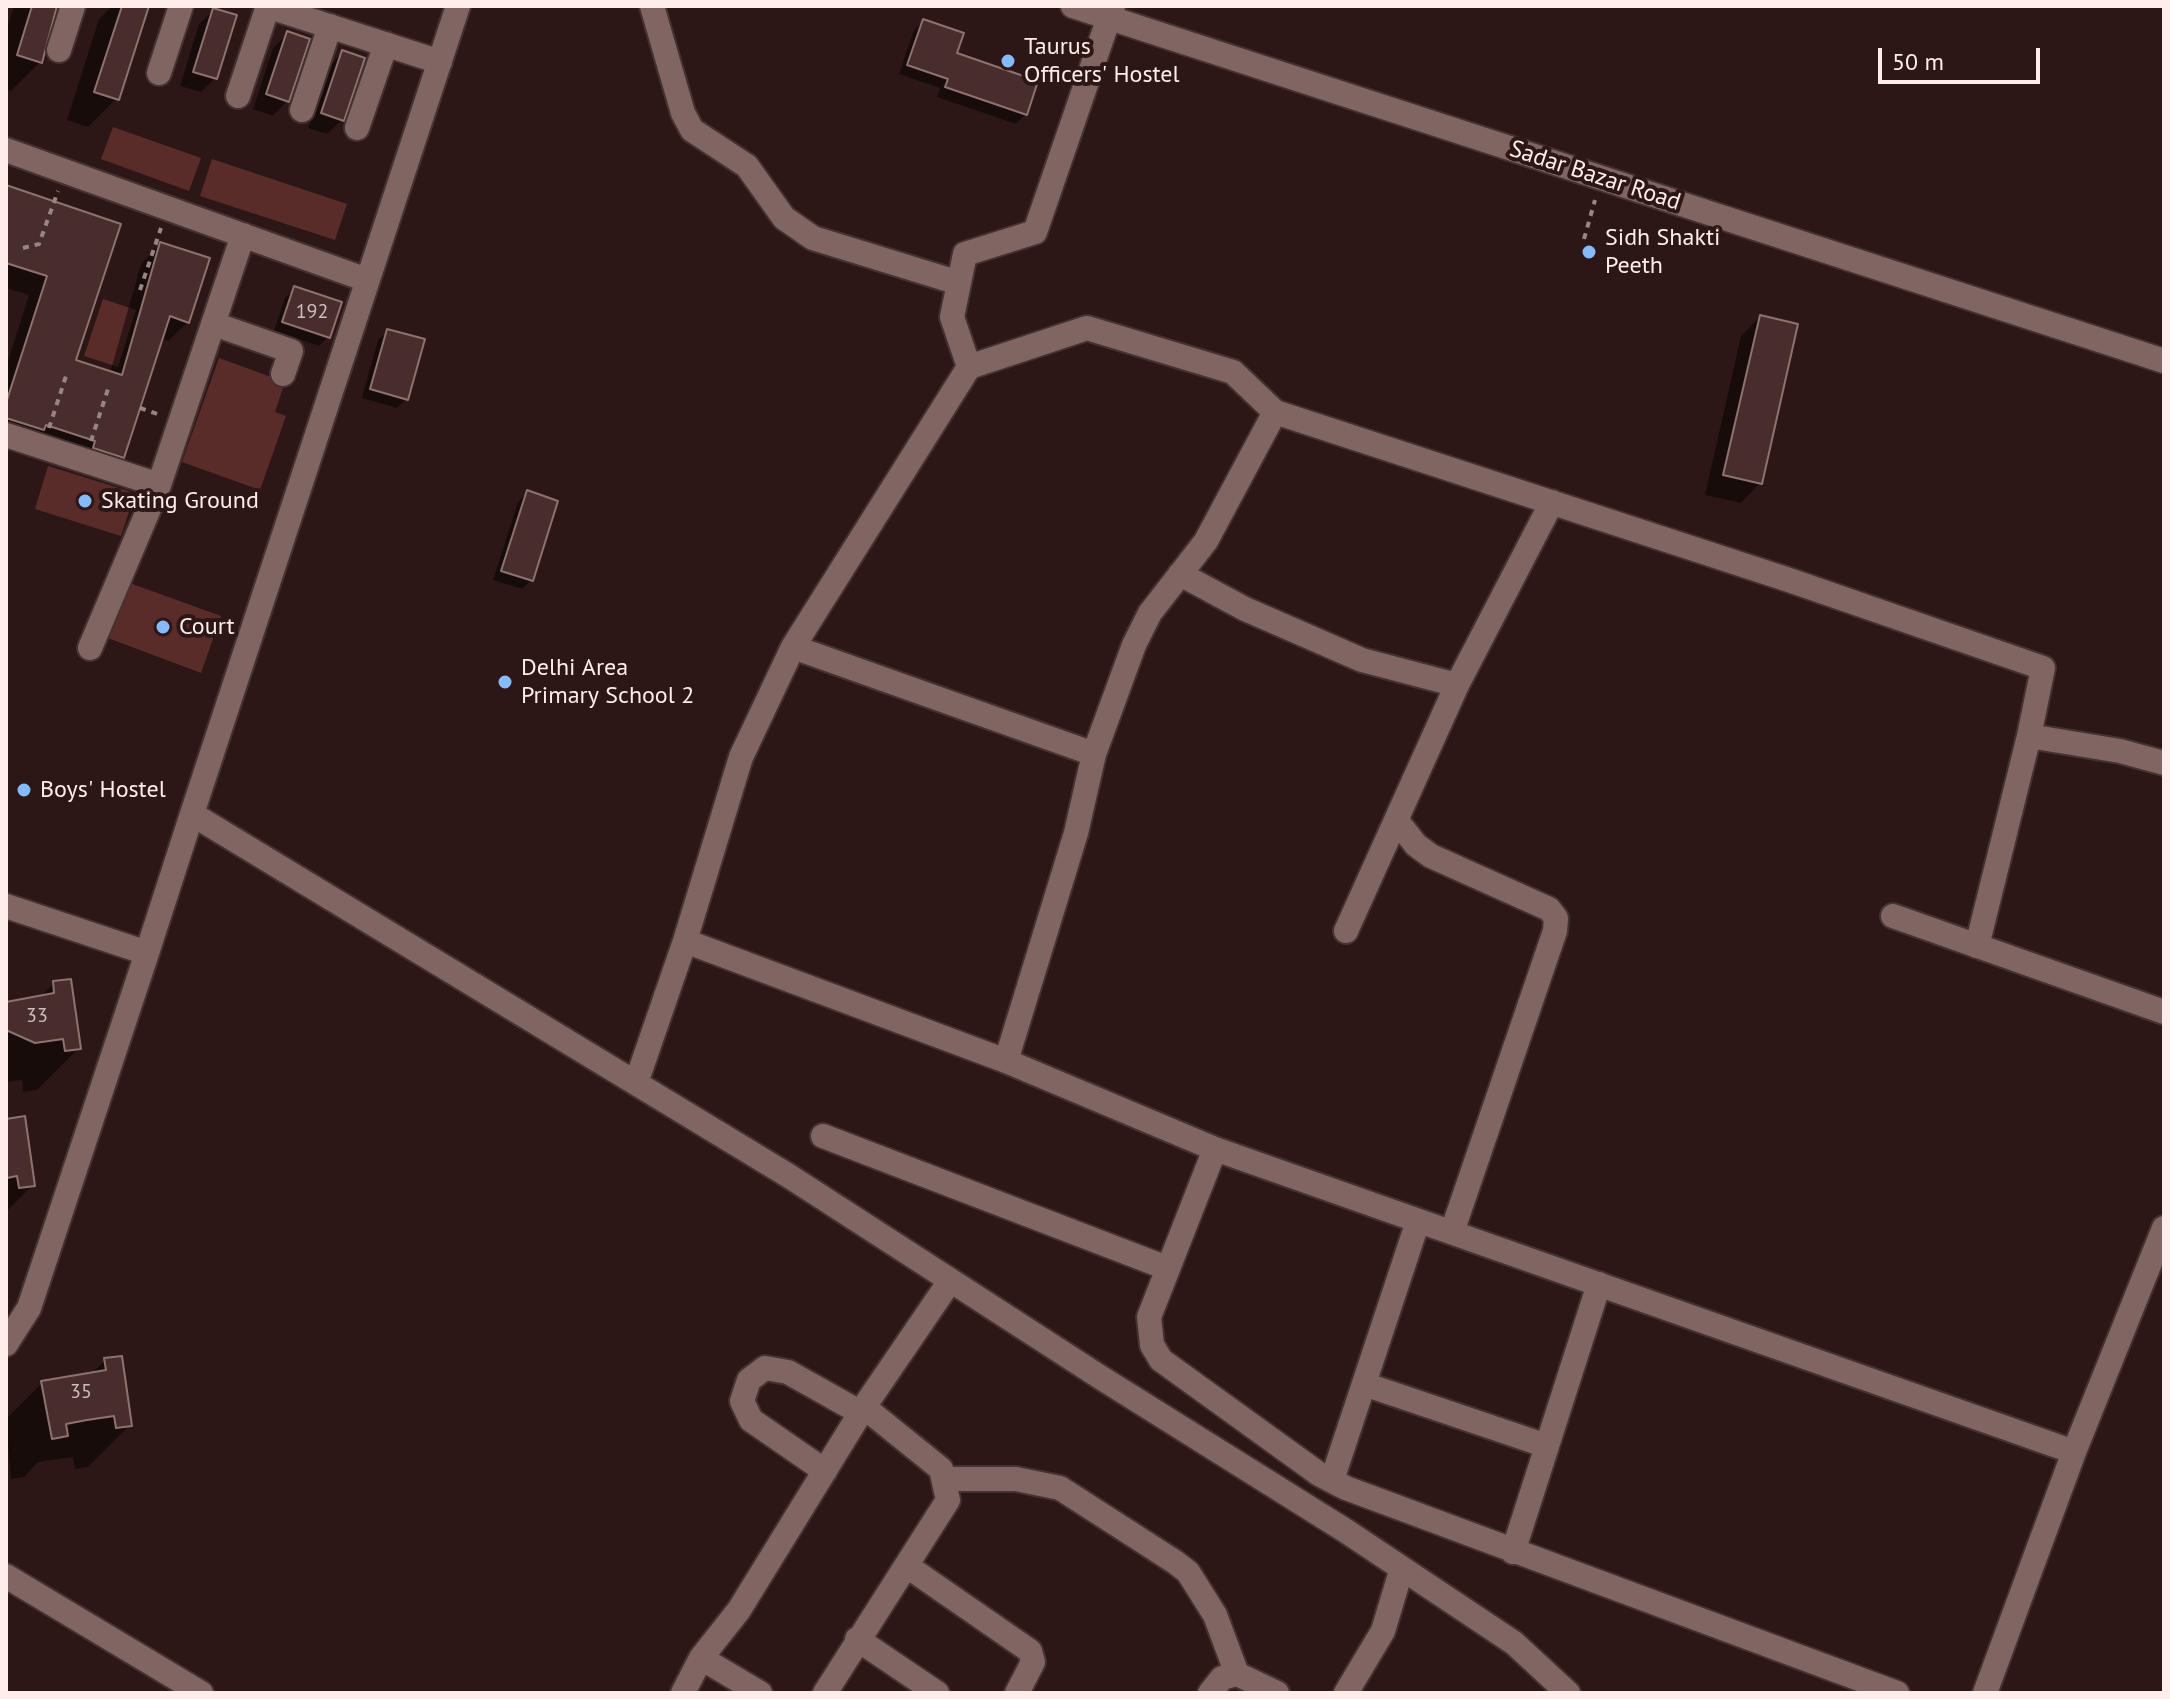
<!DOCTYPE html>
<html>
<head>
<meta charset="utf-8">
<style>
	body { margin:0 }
	#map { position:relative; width:2170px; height:1699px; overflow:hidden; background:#2d1716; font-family:"PT Sans",sans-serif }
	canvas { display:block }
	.frame { position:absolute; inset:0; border:8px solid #feedeb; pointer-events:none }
	.scale { position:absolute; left:1878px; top:48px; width:162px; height:36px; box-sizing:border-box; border:4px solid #feedeb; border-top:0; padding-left:10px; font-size:24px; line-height:28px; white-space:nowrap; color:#feedeb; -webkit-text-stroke:6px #2d1716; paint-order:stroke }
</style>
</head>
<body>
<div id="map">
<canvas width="2170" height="1699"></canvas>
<div class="frame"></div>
<div class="scale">50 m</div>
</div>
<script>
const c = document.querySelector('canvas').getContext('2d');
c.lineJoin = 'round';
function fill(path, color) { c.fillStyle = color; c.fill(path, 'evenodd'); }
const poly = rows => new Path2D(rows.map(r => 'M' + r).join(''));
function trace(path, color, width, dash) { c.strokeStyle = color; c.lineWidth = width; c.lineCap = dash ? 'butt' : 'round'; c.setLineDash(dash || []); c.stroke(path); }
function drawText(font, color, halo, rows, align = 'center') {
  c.font = font + ' "PT Sans",sans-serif'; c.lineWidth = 8; c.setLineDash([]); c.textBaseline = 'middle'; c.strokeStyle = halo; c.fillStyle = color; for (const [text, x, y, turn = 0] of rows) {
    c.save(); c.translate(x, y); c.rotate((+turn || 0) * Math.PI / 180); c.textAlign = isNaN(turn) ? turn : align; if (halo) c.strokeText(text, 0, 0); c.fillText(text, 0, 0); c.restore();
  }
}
const green = poly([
	[113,127,201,158,189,191,101,159],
	[212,159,347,204,335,240,200,196],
	[103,299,136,310,118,367,84,356],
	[219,358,285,382,275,412,286,416,260,490,182,462],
	[48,466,135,493,121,536,35,509],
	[124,581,221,616,201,673,105,637]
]);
const shadow = poly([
	[14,6,58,6,40,62,11,91,6,89,6,31],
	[112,6,147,6,117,98,88,127,67,120,99,19],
	[214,10,215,78,201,92,180,86,199,24],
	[923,21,954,54,1036,82,1025,114,1016,124,937,97,940,88,899,74,914,30],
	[288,34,307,40,287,101,273,116,253,109,273,48],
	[343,52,342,120,327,134,308,128,328,67],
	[6,187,119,225,74,361,110,373,141,264,160,244,188,322,168,341,160,338,122,457,103,476,6,443,6,367,29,295,6,288],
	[295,289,328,337,319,346,274,331,285,298],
	[1760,317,1760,483,1741,503,1705,495,1741,336],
	[388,331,406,399,397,408,362,398,378,340],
	[527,493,531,580,522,589,493,580,518,502],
	[54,983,79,1048,37,1090,23,1092,22,1080,6,1082,6,1004,39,998],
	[8,1121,33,1185,6,1212,6,1122],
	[105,1360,130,1425,88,1467,75,1469,73,1457,38,1462,24,1477,11,1479,6,1419,42,1383,90,1375]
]);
const building = poly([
	[32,6,57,6,42,63,17,55,32,6],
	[122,6,149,6,119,100,94,92,122,6],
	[213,8,237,15,217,79,193,72,213,8],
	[923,19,964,33,957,53,1038,81,1027,115,945,87,948,79,907,65,923,19],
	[287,31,310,39,289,102,266,94,287,31],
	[342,50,365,58,344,121,321,113,342,50],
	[6,185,121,224,76,360,122,375,160,242,210,258,189,323,170,316,124,458,93,448,95,441,46,425,44,430,6,418,6,403,47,276,6,263,6,185],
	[294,286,342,302,330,338,282,322,294,286],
	[1760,315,1798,324,1762,484,1723,475,1760,315],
	[387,329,425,339,408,400,370,389,387,329],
	[527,490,558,501,533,581,501,571,527,490],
	[71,979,81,1049,65,1051,63,1039,35,1043,6,1030,6,1002,54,993,53,981,71,979],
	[25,1116,35,1186,19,1188,17,1176,7,1178,6,1119,25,1116],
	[122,1356,132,1426,116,1428,114,1416,87,1420,66,1424,68,1436,52,1439,41,1381,106,1370,104,1358,122,1356]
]);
const path = poly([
	[1584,239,1595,200],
	[23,248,39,244,58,191],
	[140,290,161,228],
	[140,408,160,415],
	[49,428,67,373],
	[91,441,109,386]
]);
const minor = poly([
	[267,6,440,62],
	[652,6,683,113,692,130,747,166,784,218,813,238,959,283],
	[1073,6,2164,361],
	[59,50,73,6],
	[159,73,181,6],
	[238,96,268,6],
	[302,110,330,26],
	[357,128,386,44],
	[6,150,367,280],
	[214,324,291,351,283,374],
	[969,367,1087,328,1233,372,1275,412],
	[6,435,159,485],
	[1180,574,1245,609,1362,660,1457,685],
	[793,647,969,367,952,317,965,254,1035,232,1113,6],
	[90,648,159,485,243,235],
	[2029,736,2120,751,2164,763],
	[192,814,458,6],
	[1397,821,1416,845,1431,856,1549,909,1556,918,1555,931,1452,1232],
	[6,906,147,953,192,814,789,1176,1100,1377,1346,1531,1514,1643,1568,1693],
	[1893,916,2164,1012],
	[1346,931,1457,685,1552,502],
	[685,941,741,757,793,647,1094,754],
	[1006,1061,1076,833,1094,754,1134,645,1150,613,1206,541,1275,412,1789,580,2043,668,2029,736,1977,946],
	[636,1083,685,941,1006,1061,1215,1149,2074,1452],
	[823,1136,1167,1268],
	[1215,1149,1149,1317,1152,1345,1161,1360,1319,1474,1346,1488,1897,1693],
	[6,1344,29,1308,147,953],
	[1364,1384,1547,1446],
	[825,1471,751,1420,742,1401,749,1380,765,1368,788,1372,861,1413],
	[945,1479,1016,1479,1060,1488,1175,1562,1188,1572,1215,1615,1237,1674],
	[1332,1480,1418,1221],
	[1513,1552,1599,1284],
	[907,1566,1030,1651,1033,1662,1017,1693],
	[6,1576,201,1693],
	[857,1639,937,1693],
	[701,1658,760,1693],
	[683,1693,701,1658,739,1610,864,1407,950,1281],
	[825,1693,948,1500,941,1469,864,1407],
	[1210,1693,1222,1678,1237,1674,1277,1693],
	[1346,1693,1383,1631,1401,1571],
	[1985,1693,2074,1452,2164,1228]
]);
const markers = [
	[1008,61,8,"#86bbfb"],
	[1589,252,8,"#86bbfb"],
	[85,501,8,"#86bbfb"],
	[163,627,8,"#86bbfb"],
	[505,682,8,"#86bbfb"],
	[24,790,8,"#86bbfb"]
];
const numberNames = [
	["192",312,312],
	["33",37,1016],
	["35",81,1392]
];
const poiNames = [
	["Taurus",1024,47],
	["Officers' Hostel",1024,75],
	["Sidh Shakti",1605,238],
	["Peeth",1605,266],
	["Skating Ground",101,501],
	["Court",179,627],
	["Delhi Area",521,668],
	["Primary School 2",521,696],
	["Boys' Hostel",40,790]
];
const streetNames = [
	["Sadar Bazar Road",1595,176,18]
];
fill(green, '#5a2c29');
fill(shadow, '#0007');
fill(building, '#472e2c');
trace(building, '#8e726f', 2);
trace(minor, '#433231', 28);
trace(path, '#998684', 4, [6, 6]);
trace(minor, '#816562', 24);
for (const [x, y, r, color] of markers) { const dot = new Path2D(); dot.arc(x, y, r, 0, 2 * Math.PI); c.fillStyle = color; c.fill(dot); trace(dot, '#2d1716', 3); }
drawText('20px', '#d0bdbb', null, numberNames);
drawText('24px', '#feedeb', '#2d1716', poiNames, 'left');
drawText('24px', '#feedeb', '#2d1716', streetNames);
</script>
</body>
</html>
